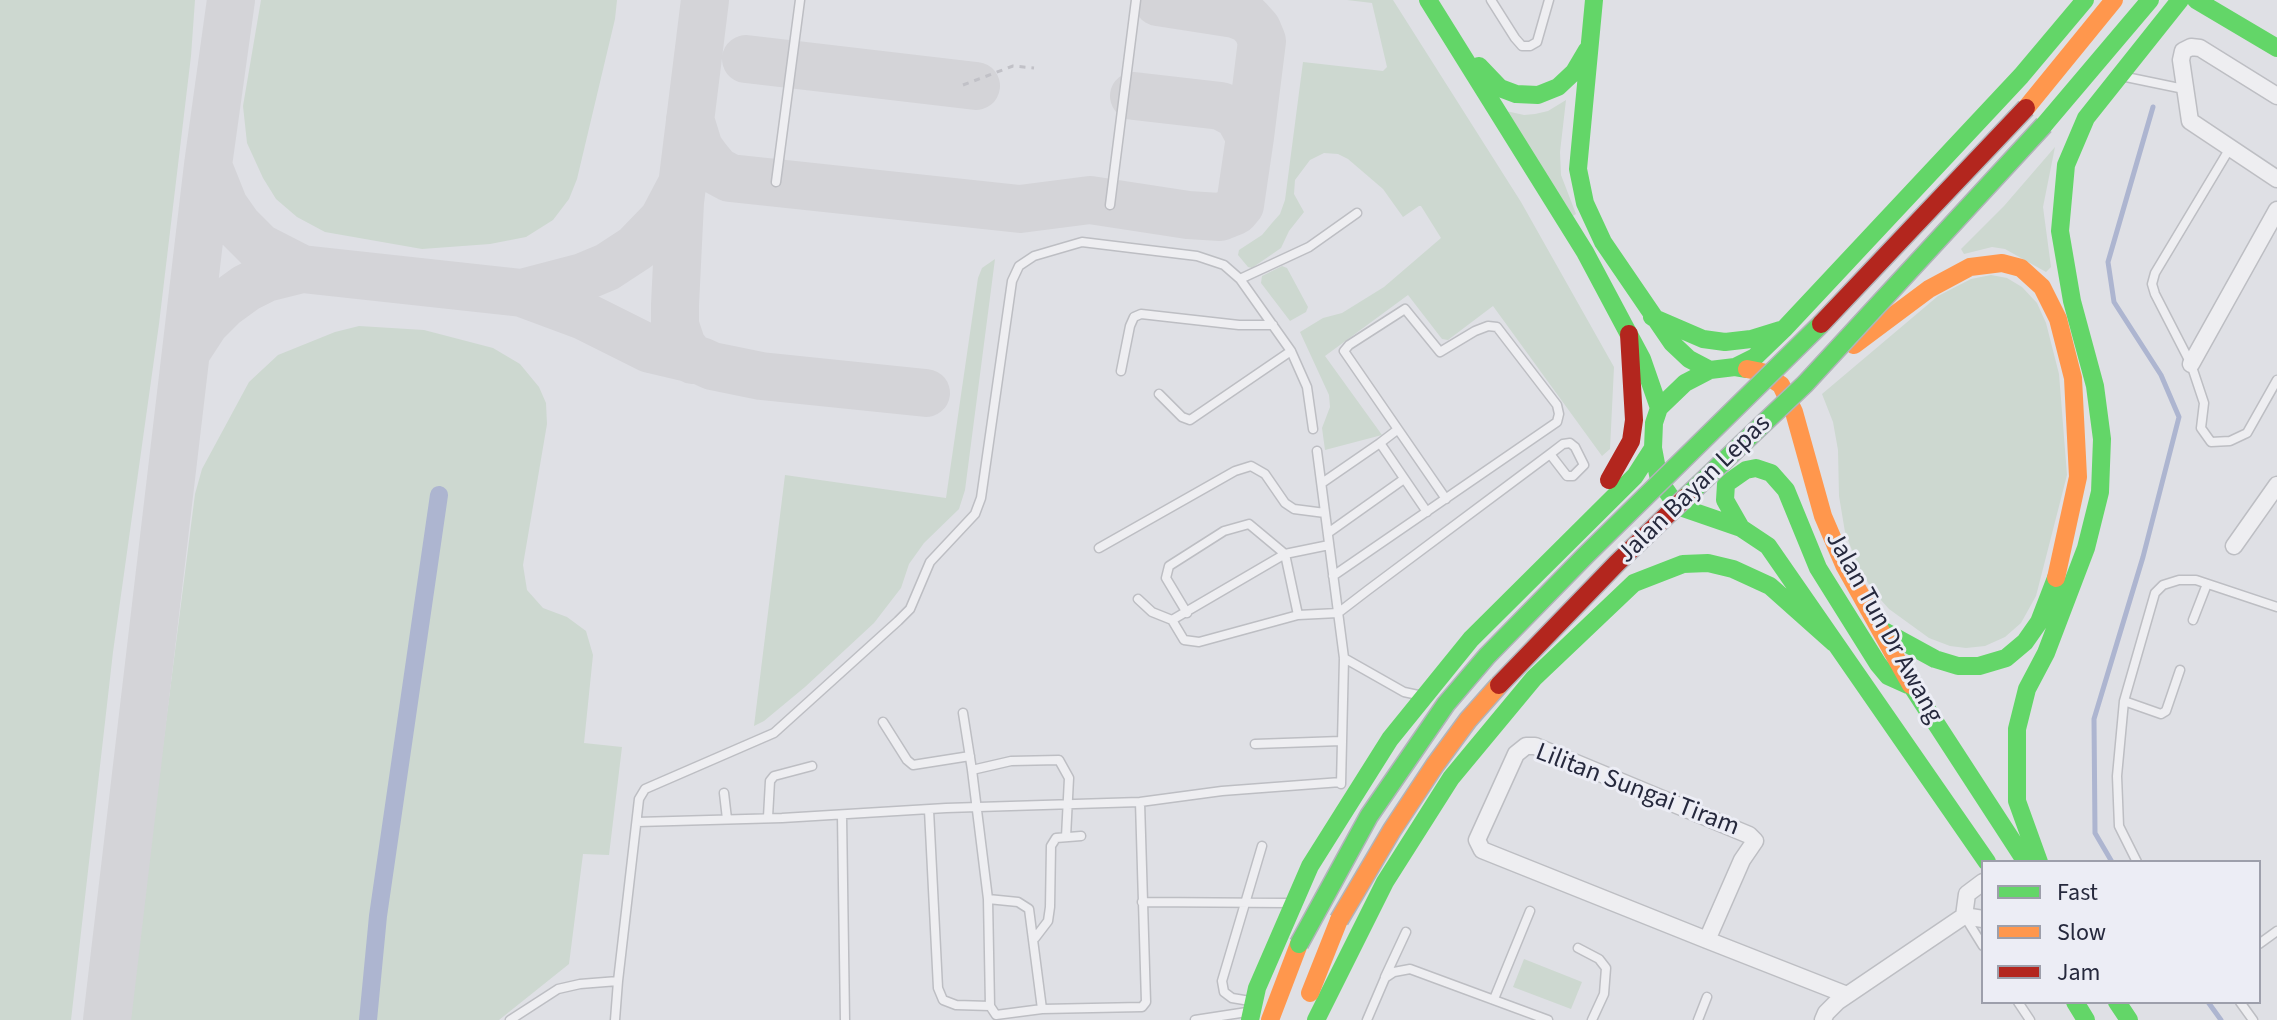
<!DOCTYPE html>
<html>
<head>
<meta charset="utf-8">
<style>
	body { margin:0 }
	#map { position:relative; width:2277px; height:1020px; overflow:hidden; background:#dfe0e5; font-family:"Source Sans 3",sans-serif }
	canvas { display:block }
	.legend { position:absolute; left:1981px; top:860px; width:280px; height:144px; box-sizing:border-box; background:#ecedf5; border:2px solid #9d9fab; margin:0; padding:10px 14px; list-style:none; font-size:24px; color:#26293d }
	.legend li { display:flex; align-items:center; gap:16px; height:40px }
	.legend b { width:40px; border:2px solid #9d9fab }
</style>
</head>
<body>
<div id="map">
<canvas width="2277" height="1020"></canvas>
<ul class="legend">
<li><b style="height:10px;background:#63d668"></b>Fast</li>
<li><b style="height:10px;background:#ff974d"></b>Slow</li>
<li><b style="height:10px;background:#b3261e"></b>Jam</li>
</ul>
</div>
<script>
const c = document.querySelector('canvas').getContext('2d');
c.lineJoin = 'round';
function fill(path, color) { c.fillStyle = color; c.fill(path, 'evenodd'); }
const poly = rows => new Path2D(rows.map(r => 'M' + r).join(''));
function trace(path, color, width, dash) { c.strokeStyle = color; c.lineWidth = width; c.lineCap = dash ? 'butt' : 'round'; c.setLineDash(dash || []); c.stroke(path); }
function drawText(font, color, halo, rows, align = 'center') {
  c.font = font + ' "Source Sans 3",sans-serif'; c.lineWidth = 6; c.setLineDash([]); c.textBaseline = 'middle'; c.strokeStyle = halo; c.fillStyle = color; for (const [text, x, y, turn = 0] of rows) {
    c.save(); c.translate(x, y); c.rotate((+turn || 0) * Math.PI / 180); c.textAlign = isNaN(turn) ? turn : align; if (halo) c.strokeText(text, 0, 0); c.fillText(text, 0, 0); c.restore();
  }
}
const green = poly([
	[0,0,195,0,191,56,159,324,113,652,71,1020,0,1020],
	[261,0,617,0,615,19,577,179,569,199,553,220,526,237,490,244,422,249,325,232,297,217,276,199,263,178,247,143,243,106],
	[1347,0,1393,0,1521,202,1614,367,1610,449,1602,456,1493,306,1448,340,1442,339,1408,295,1325,356,1382,435,1325,450,1322,428,1330,407,1329,395,1300,332,1323,318,1342,313,1384,287,1441,238,1421,206,1419,206,1403,217,1383,189,1348,159,1338,154,1324,153,1310,160,1295,180,1294,194,1304,212,1289,231,1281,248,1252,268,1248,267,1238,255,1239,250,1262,235,1272,223,1280,214,1285,200,1303,62,1383,71,1387,67,1372,3],
	[1566,100,1560,152,1561,175,1576,214,1573,216,1506,111,1524,115,1535,114,1548,111],
	[2055,147,2043,207,2051,267,2046,272,2005,249,1992,247,1964,254,1961,249,2004,206],
	[995,259,965,490,959,509,924,543,909,564,901,588,874,623,805,687,764,721,754,726,785,475,946,498,978,278,982,268],
	[1282,266,1287,268,1308,307,1306,312,1290,321,1261,283,1262,276],
	[1991,275,2007,278,2022,287,2037,303,2046,323,2059,374,2067,475,2036,596,2021,623,2005,637,1985,646,1966,648,1950,646,1929,638,1889,609,1872,590,1856,561,1845,532,1839,496,1838,450,1833,422,1822,394,1938,296,1971,279],
	[359,326,424,330,493,348,520,364,539,387,546,403,547,424,523,565,527,590,543,608,567,617,586,631,593,655,584,743,622,747,609,855,583,854,569,964,499,1020,128,1020,195,494,202,469,249,382,278,355,335,332],
	[1524,959,1582,982,1571,1009,1513,987]
]);
const stream = poly([
	[2112,862,2095,833,2094,719,2143,557,2179,417,2161,375,2114,302,2108,262,2153,107],
	[2208,1002,2221,1020]
]);
const canal = poly([
	[368,1020,378,916,439,495]
]);
const taxiway = poly([
	[746,59,976,86],
	[1134,96,1221,106,1238,115,1250,137,1262,41,1257,29,1248,19,1235,14,1158,2],
	[690,119,699,148,707,159,717,171,730,178,1020,209,1090,200,1188,215,1220,217,1235,211,1240,205,1250,137],
	[302,269,522,293,584,316,650,349,701,361,712,366,761,376,926,393],
	[522,293,583,277,607,267,636,248,663,220,682,184],
	[188,349,205,323,224,304,246,288,266,278,302,269,259,247,238,226,224,206,208,166],
	[693,360,682,346,675,325,675,305,680,202,705,0],
	[107,1020,208,165,231,0]
]);
const path = poly([
	[963,85,1013,66,1034,68]
]);
const lane = poly([
	[1491,0,1515,38,1522,46,1530,46,1537,42,1549,0],
	[2126,77,2184,89],
	[2230,148,2155,273,2152,284,2155,294,2191,364,2204,403,2201,428,2211,442,2230,441,2247,433,2277,380],
	[776,182,800,0],
	[1110,205,1136,0],
	[1240,279,1309,247,1357,213],
	[1121,371,1130,326,1134,317,1141,314,1239,325,1273,325],
	[1159,394,1182,417,1190,420,1291,351],
	[1380,443,1397,430],
	[1317,451,1344,658,1341,784],
	[1322,483,1380,443,1427,512],
	[1328,533,1404,479],
	[1099,548,1235,471,1251,466,1265,474,1285,503,1294,509,1325,513],
	[1333,576,1557,422,1559,414,1557,405,1497,327,1488,326,1475,331,1440,352,1405,309,1349,345,1344,351,1446,499],
	[1138,599,1152,612,1172,620,1285,554,1329,545],
	[1187,613,1166,578,1169,566,1224,531,1249,524,1285,554,1298,615],
	[1172,620,1184,640,1199,642,1298,615,1338,613,1368,590,1550,454,1563,444,1570,443,1575,447,1584,465,1573,476,1567,476,1550,454],
	[2193,620,2207,584],
	[1344,658,1404,692,1418,695],
	[2124,701,2161,714,2166,711,2180,670],
	[963,713,972,770],
	[883,722,907,760,913,765,970,756],
	[1255,744,1341,741],
	[724,793,727,819],
	[929,810,938,988,943,1000,956,1005,990,1006,988,899,972,770,1011,761,1059,760,1069,778,1066,837],
	[842,815,845,1020],
	[768,817,770,781,774,776,812,766],
	[637,822,782,818,946,808,1140,802,1222,791,1341,782],
	[2137,862,2119,826,2117,776,2124,701,2155,593,2163,585,2179,580,2196,580,2277,607],
	[988,899,1018,902,1029,909,1042,1009,1142,1007,1146,1002,1140,802],
	[1142,902,1287,903],
	[1965,917,1983,946],
	[1035,938,1048,921,1050,907,1051,846,1056,838,1081,836],
	[2259,944,2277,931],
	[1578,948,1599,959,1606,968,1604,994,1592,1020],
	[1385,977,1406,932],
	[1494,999,1530,911],
	[1250,1001,1232,998,1224,992,1222,981,1262,846],
	[2018,1002,2030,1020],
	[2240,1002,2253,1020],
	[990,1006,996,1015,1042,1009],
	[510,1020,558,989,580,984,618,981,639,799,645,789,774,733,898,621,910,609,930,562,975,514,981,498,1012,281,1019,266,1034,256,1082,242,1197,256,1224,265,1240,279,1291,351,1307,387,1313,429],
	[615,1020,618,981],
	[1195,1020,1247,1012],
	[1367,1020,1385,978,1394,972,1410,969,1548,1020],
	[1698,1020,1707,997]
]);
const street = poly([
	[2277,96,2200,48,2191,47,2183,51,2181,60,2190,121,2277,179],
	[2191,364,2277,210],
	[2234,546,2277,485],
	[1964,916,1967,894,1983,882],
	[1707,940,1742,860,1755,841,1749,835,1535,746,1526,746,1516,754,1477,840,1482,850,1707,940,1847,995],
	[1823,1020,1826,1013,1837,1002,1964,916,1983,919]
]);
const fast = poly([
	[1428,0,1585,252,1642,359,1659,408],
	[1594,0,1578,169,1585,203,1603,242,1672,343,1689,359,1710,370],
	[2196,0,2277,48],
	[1479,66,1500,88,1516,94,1538,95,1558,87,1574,72,1587,50],
	[2044,125,2150,0],
	[1652,317,1703,339,1725,342,1751,339,1780,330],
	[1735,367,1755,357,1784,329,2021,76,2085,0],
	[1747,369,1735,367,1710,370,1685,383,1659,408,1654,423,1653,448,1659,480,1670,496,1683,508,1741,528,1768,546,1987,862],
	[1741,528,1725,500,1726,484,1746,470,1756,468,1771,473,1786,490,1818,568,1878,664,1888,676,1908,685],
	[1882,630,1935,659,1958,666,1979,666,2006,658,2025,642,2039,622,2056,578],
	[1911,685,2026,862],
	[2039,862,2017,801,2017,729,2027,689,2046,653,2086,548,2100,492,2102,439,2095,386,2072,301,2060,231,2066,165,2086,118,2180,0],
	[2075,1002,2086,1020],
	[2117,1002,2129,1020],
	[1250,1020,1257,988,1310,866,1390,739,1471,639,1635,476,1653,448],
	[1316,1020,1385,882,1451,778,1534,678,1634,583,1683,564,1708,563,1733,569,1770,586,1834,643]
]);
const slow = poly([
	[2026,108,2114,0],
	[1854,345,1929,289,1970,267,2002,263,2021,268,2042,287,2058,319,2073,378,2078,477,2056,578],
	[1747,369,1762,372,1781,385,1794,412,1823,516,1844,565,1911,685],
	[1310,993,1339,920],
	[1270,1020,1299,944]
]);
const jam = poly([
	[1609,480,1631,441,1634,420,1629,334]
]);
const fastBridge = poly([
	[1686,497,1805,384,2044,125],
	[1299,944,1369,816,1446,704,1487,656,1585,556,1821,324]
]);
const slowBridge = poly([
	[1339,920,1392,830,1435,765,1468,720,1499,685]
]);
const jamBridge = poly([
	[1821,324,2026,108],
	[1499,685,1617,563,1686,497]
]);
const streetNames = [
	["Jalan Bayan Lepas",1695,490,-44],
	["Jalan Tun Dr Awang",1883,628,61],
	["Lilitan Sungai Tiram",1637,791,21]
];
fill(green, '#cdd8d0');
trace(stream, '#adb5d0', 5);
trace(canal, '#adb5d0', 18);
trace(taxiway, '#d4d4d8', 48);
trace(lane, '#bdbec3', 11);
trace(street, '#bdbec3', 19);
trace(path, '#c1c1c7', 3, [6, 6]);
trace(lane, '#eeeef1', 8);
trace(street, '#eeeef1', 16);
trace(fast, '#63d668', 18);
trace(slow, '#ff974d', 18);
trace(jam, '#b3261e', 18);
trace(fastBridge, '#b1b3b9', 21, []);
trace(slowBridge, '#b1b3b9', 21, []);
trace(jamBridge, '#b1b3b9', 21, []);
trace(fastBridge, '#63d668', 18);
trace(slowBridge, '#ff974d', 18);
trace(jamBridge, '#b3261e', 18);
drawText('26px', '#26293d', '#ecedf5', streetNames);
</script>
</body>
</html>
